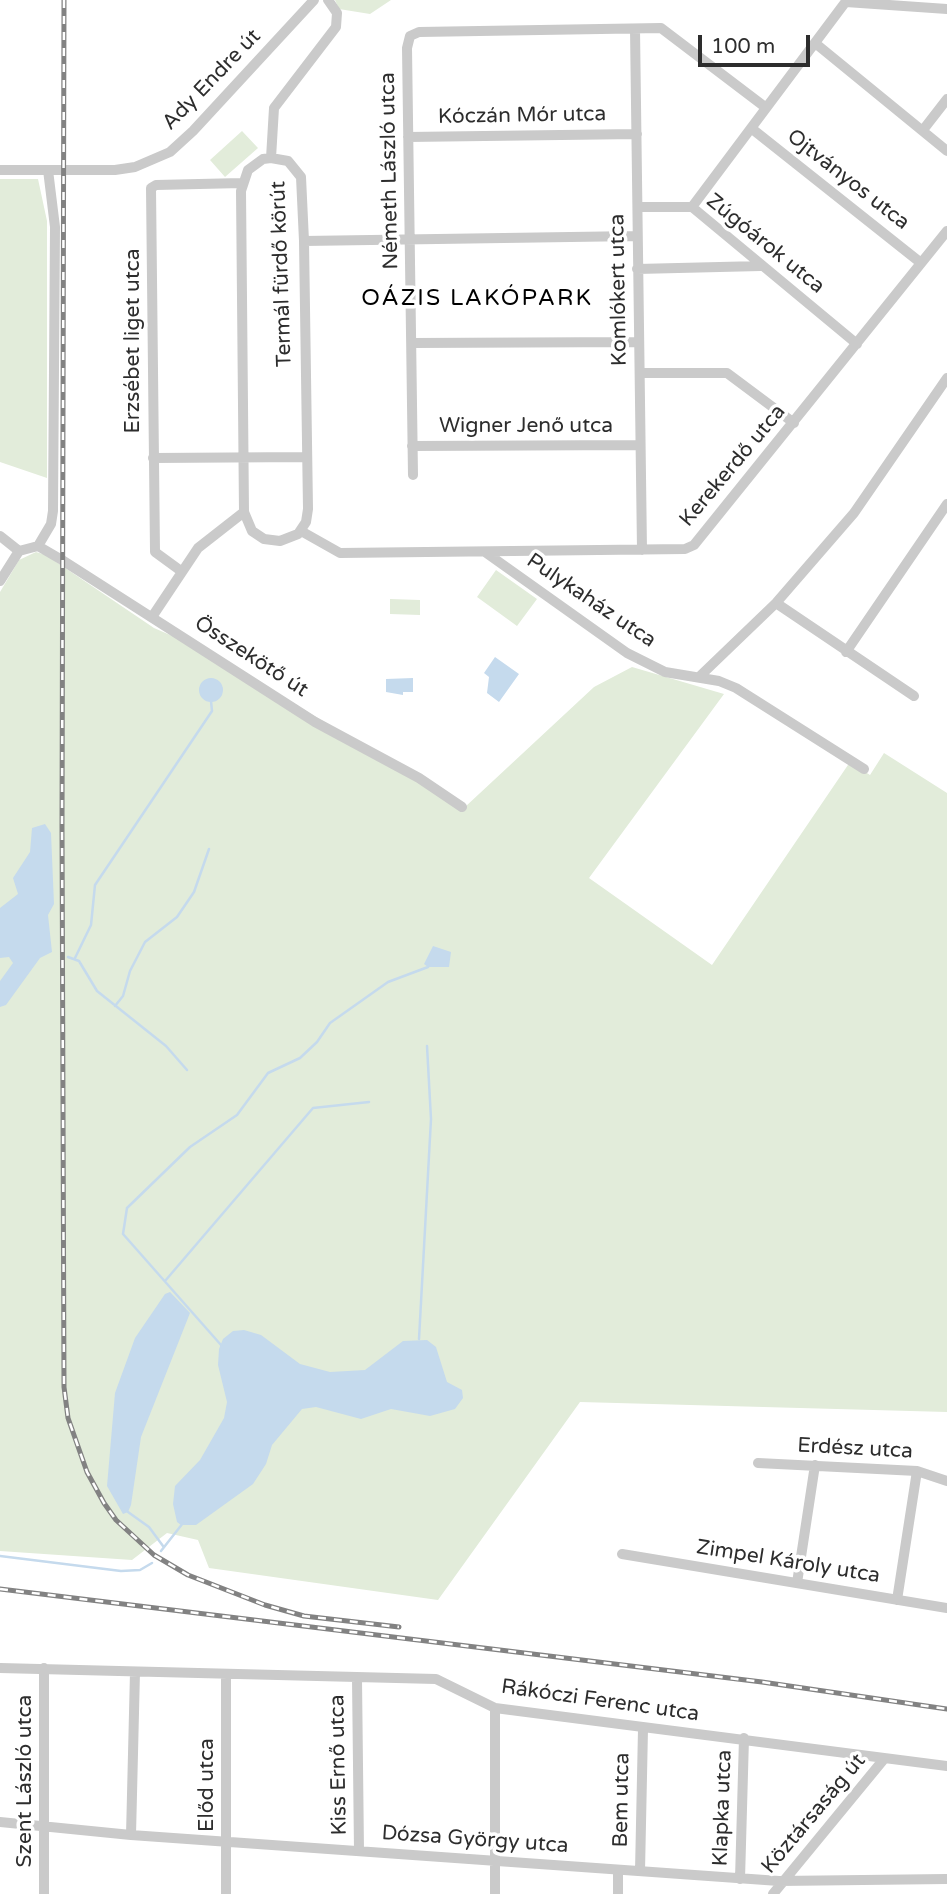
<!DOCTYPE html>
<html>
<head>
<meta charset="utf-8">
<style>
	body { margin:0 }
	#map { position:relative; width:947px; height:1894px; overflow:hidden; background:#fff; font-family:"Varela Round",sans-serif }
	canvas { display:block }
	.scale { position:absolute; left:698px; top:35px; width:112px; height:32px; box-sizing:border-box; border:4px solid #2d2d2d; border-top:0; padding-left:9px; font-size:21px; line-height:24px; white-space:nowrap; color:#2d2d2d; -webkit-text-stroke:5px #fff; paint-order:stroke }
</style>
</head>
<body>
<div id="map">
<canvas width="947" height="1894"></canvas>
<div class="scale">100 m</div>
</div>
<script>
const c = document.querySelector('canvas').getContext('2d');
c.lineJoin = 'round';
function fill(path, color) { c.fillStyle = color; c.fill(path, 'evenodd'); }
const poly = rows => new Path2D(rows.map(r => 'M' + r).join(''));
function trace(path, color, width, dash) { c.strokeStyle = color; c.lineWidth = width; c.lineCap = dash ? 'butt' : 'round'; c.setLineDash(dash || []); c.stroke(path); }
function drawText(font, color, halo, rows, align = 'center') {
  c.font = font + ' "Varela Round",sans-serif'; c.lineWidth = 7; c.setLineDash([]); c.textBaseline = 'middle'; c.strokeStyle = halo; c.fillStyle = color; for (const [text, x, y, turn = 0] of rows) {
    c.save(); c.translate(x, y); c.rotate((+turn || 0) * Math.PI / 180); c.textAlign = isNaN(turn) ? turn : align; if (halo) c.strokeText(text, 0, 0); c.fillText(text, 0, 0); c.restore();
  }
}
const green = poly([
	[335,0,391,0,370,14,339,9],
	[242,131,258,148,225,177,210,160],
	[0,179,38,179,47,221,47,478,0,462],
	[36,552,46,555,154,628,207,651,465,807,594,687,632,667,724,694,589,878,712,965,850,762,870,775,884,753,947,793,947,1412,580,1402,438,1600,209,1568,198,1540,167,1533,132,1560,0,1551,0,592,19,560],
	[496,570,537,599,517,626,477,597],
	[390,599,420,600,420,615,390,614]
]);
const water = poly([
	[495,657,519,674,499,702,487,693,489,677,484,673],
	[413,678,413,692,403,692,403,695,386,692,386,679],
	'199 690a12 12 0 1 1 24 0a12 12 0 1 1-24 0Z',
	[45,824,51,833,54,904,48,915,52,952,40,958,6,1005,0,1007,0,981,13,963,9,957,0,958,0,908,18,894,13,878,30,852,32,828],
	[433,946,451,952,449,967,428,967,424,964],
	[170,1292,190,1313,141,1437,131,1505,128,1512,123,1514,107,1486,115,1393,135,1338,165,1294],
	[244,1330,261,1335,300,1364,330,1372,365,1370,403,1341,427,1340,436,1347,447,1382,462,1390,463,1398,455,1409,430,1416,391,1409,361,1419,316,1407,302,1409,272,1445,266,1464,253,1484,196,1525,181,1525,177,1522,173,1504,175,1486,200,1460,224,1418,227,1402,218,1365,219,1349,223,1339,233,1331]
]);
const stream = poly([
	[68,957,79,961,97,991,166,1046,187,1070],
	[75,958,91,925,95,885,212,711,211,701],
	[115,1006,123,996,130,971,145,942,177,917,194,892,209,849],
	[165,1281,313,1108,369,1102],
	[419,1339,431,1119,427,1046],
	[221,1345,123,1234,127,1208,190,1147,237,1115,268,1073,300,1058,317,1042,330,1023,388,982,428,967],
	[128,1512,149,1527,163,1546],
	[161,1551,183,1523],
	[0,1556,121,1571,140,1570,152,1563]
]);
const minor = poly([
	[846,2,947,9],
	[635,29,642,550],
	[815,43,947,151],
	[751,128,921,263],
	[923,130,947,99],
	[408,137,637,134],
	[271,158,288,161,301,177,304,241,308,509,306,522,298,534,280,541,264,539,252,531,244,512,241,191,248,170,263,159,271,158],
	[271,158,274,108,336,27,337,13,328,0],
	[0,170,115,170,135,167,170,152,193,131,314,0],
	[638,207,692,207,857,344],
	[692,207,847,0],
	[304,241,637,236],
	[637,269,761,266],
	[412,343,639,342],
	[640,373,727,373,794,423],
	[412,446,640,445],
	[153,458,307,457],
	[413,475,407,48,410,36,419,32,661,28,765,107],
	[301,531,340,553,685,549,694,545,947,231],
	[0,536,19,551],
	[38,546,51,524,53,511,55,227,48,170],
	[19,551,38,546,62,560,315,722,419,778,462,807],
	[485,552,627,653,665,672,719,681,736,688,864,769],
	[181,571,155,552,151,188,156,185,242,183],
	[0,581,19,551],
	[776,603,914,696],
	[152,617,198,548,244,512],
	[846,652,947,504],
	[699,677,776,603,854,513,947,378],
	[758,1463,917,1471,947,1481],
	[622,1554,947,1608],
	[797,1583,815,1465],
	[897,1600,917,1471],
	[0,1668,436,1679,495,1708,947,1766],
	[44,1668,44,1894],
	[357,1679,359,1851],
	[0,1822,131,1835,779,1881,947,1879],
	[131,1835,135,1672],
	[618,1870,618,1894],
	[640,1871,643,1729],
	[740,1879,744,1738],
	[226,1894,226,1675],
	[495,1894,495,1708],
	[773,1894,884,1759]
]);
const rail = poly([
	[64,0,62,825,64,1387,68,1418,87,1472,104,1503,116,1520,154,1555,188,1575,265,1605,304,1616,399,1627],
	[0,1589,762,1682,947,1709]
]);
const streetNames = [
	["Ady Endre út",212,80,-46],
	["Kóczán Mór utca",522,116,-1],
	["Németh László utca",390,171,-91],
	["Ojtványos utca",848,180,38],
	["Zúgóárok utca",765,244,39],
	["Termál fürdő körút",282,274,-92],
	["Komlókert utca",619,290,-91],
	["Erzsébet liget utca",133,341,-90],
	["Wigner Jenő utca",526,426],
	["Kerekerdő utca",733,466,-50],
	["Pulykaház utca",591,601,34],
	["Összekötő út",251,657,33],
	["Erdész utca",855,1449,3],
	["Zimpel Károly utca",788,1562,9],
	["Rákóczi Ferenc utca",600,1701,8],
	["Kiss Ernő utca",339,1765,-91],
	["Szent László utca",25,1781,-90],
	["Előd utca",207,1785,-90],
	["Bem utca",622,1800,-89],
	["Klapka utca",723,1808,-88],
	["Köztársaság út",814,1814,-50],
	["Dózsa György utca",475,1840,4]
];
const neighbourhoodNames = [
	["OÁZIS LAKÓPARK",477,299]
];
fill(green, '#e2ecda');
fill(water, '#c5daed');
trace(stream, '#c5daed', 2.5);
trace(minor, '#cacaca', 10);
trace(rail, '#828282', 5);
trace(rail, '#fff', 2.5, [8]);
drawText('21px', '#2d2d2d', '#fff', streetNames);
c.letterSpacing = '2px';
drawText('23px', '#000', '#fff', neighbourhoodNames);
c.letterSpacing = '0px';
</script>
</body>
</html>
